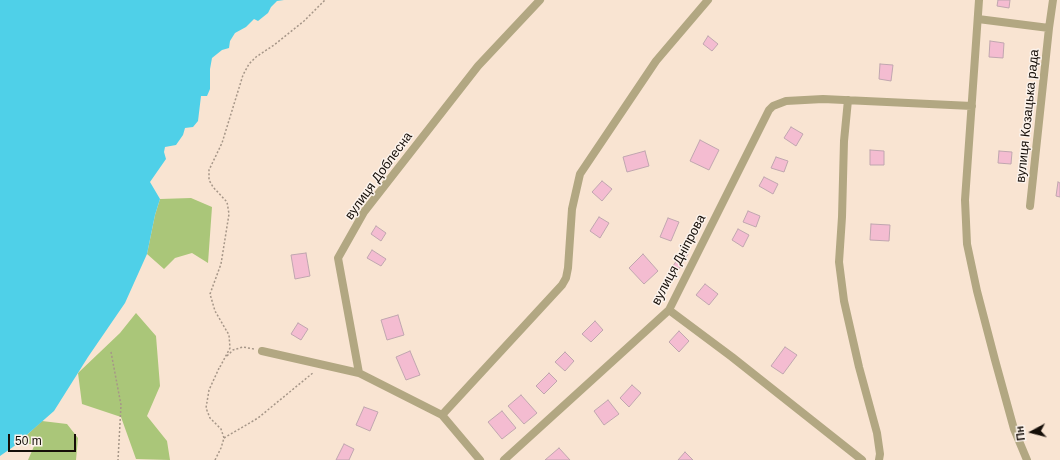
<!DOCTYPE html>
<html>
<head>
<meta charset="utf-8">
<style>
	body { margin:0 }
	#map { position:relative; width:1060px; height:460px; overflow:hidden; background:#f9e4d2; font-family:Arial,sans-serif }
	canvas { display:block }
	.north { position:absolute; left:1012px; top:412px; width:40px; height:40px; -webkit-text-stroke:3px #fcf3ec; paint-order:stroke; rotate:263deg; font-size:11px; font-weight:700; line-height:16px; text-align:center; color:#150e08 }
	.north::after { content:''; display:block; margin:auto; width:14px; height:18px; background:#150e08; clip-path:polygon(50% 0,100% 100%,50% 72%,0 100%) }
	.scale { position:absolute; left:8px; top:434px; width:68px; height:18px; box-sizing:border-box; border:2px solid #150e08; border-top:0; padding-left:5px; font-size:12px; line-height:14px; white-space:nowrap; color:#150e08; -webkit-text-stroke:3px #fcf3ec; paint-order:stroke }
</style>
</head>
<body>
<div id="map">
<canvas width="1060" height="460"></canvas>
<div class="north">Пн</div>
<div class="scale">50 m</div>
</div>
<script>
const c = document.querySelector('canvas').getContext('2d');
c.lineJoin = 'round';
function fill(path, color) { c.fillStyle = color; c.fill(path, 'evenodd'); }
const poly = rows => new Path2D(rows.map(r => 'M' + r).join(''));
function trace(path, color, width, dash) { c.strokeStyle = color; c.lineWidth = width; c.lineCap = dash ? 'butt' : 'round'; c.setLineDash(dash || []); c.stroke(path); }
function drawText(font, color, halo, rows, align = 'center') {
  c.font = font + ' Arial,sans-serif'; c.lineWidth = 3; c.setLineDash([]); c.textBaseline = 'middle'; c.strokeStyle = halo; c.fillStyle = color; for (const [text, x, y, turn = 0] of rows) {
    c.save(); c.translate(x, y); c.rotate((+turn || 0) * Math.PI / 180); c.textAlign = isNaN(turn) ? turn : align; if (halo) c.strokeText(text, 0, 0); c.fillText(text, 0, 0); c.restore();
  }
}
const green = poly([
	[191,198,212,207,208,263,192,253,175,258,164,269,147,254,155,215,160,199],
	[136,313,156,336,160,386,147,416,167,441,170,460,136,459,121,417,82,404,78,373,120,333],
	[42,421,67,424,78,438,76,460,28,460,35,444,17,444]
]);
const water = poly([
	[0,0,284,0,277,1,271,7,268,13,258,21,254,19,246,27,235,33,230,41,229,48,222,50,212,58,210,69,210,89,207,96,201,96,198,121,193,127,185,128,183,135,176,145,165,147,164,152,166,159,150,182,160,199,155,215,147,254,125,303,88,357,54,411,13,447,0,456]
]);
const building = poly([
	[998,0,1010,0,1009,8,997,6,998,0],
	[708,36,718,44,712,51,703,44,708,36],
	[990,41,1004,43,1003,58,989,57,990,41],
	[880,64,893,65,891,81,879,79,880,64],
	[791,127,803,134,796,146,784,138,791,127],
	[700,140,719,150,709,170,690,161,700,140],
	[870,150,884,151,884,165,870,165,870,150],
	[645,151,649,166,627,172,623,157,645,151],
	[999,151,1012,152,1011,164,998,163,999,151],
	[776,157,788,161,784,172,771,168,776,157],
	[764,177,778,184,773,194,759,186,764,177],
	[602,181,612,189,602,201,592,192,602,181],
	[1058,182,1060,183,1060,197,1056,196,1058,182],
	[748,211,760,216,756,227,743,222,748,211],
	[599,217,609,223,600,238,590,231,599,217],
	[668,218,679,222,671,241,660,237,668,218],
	[871,224,890,225,889,241,870,240,871,224],
	[376,226,386,233,381,241,371,234,376,226],
	[738,229,749,235,743,247,732,240,738,229],
	[372,250,386,259,381,266,367,258,372,250],
	[683,251,688,254,679,269,673,266,683,251],
	[306,253,310,276,295,279,291,255,306,253],
	[643,254,658,271,644,284,629,268,643,254],
	[705,284,718,294,709,305,696,295,705,284],
	[398,315,404,335,387,340,381,320,398,315],
	[595,321,603,330,591,342,582,334,595,321],
	[298,323,308,329,301,340,291,334,298,323],
	[679,331,689,341,679,352,669,342,679,331],
	[785,347,797,355,783,374,771,366,785,347],
	[410,351,420,375,406,380,396,357,410,351],
	[565,352,574,361,565,371,555,362,565,352],
	[549,373,557,381,544,394,536,386,549,373],
	[632,385,641,393,629,407,620,398,632,385],
	[521,395,537,413,524,424,508,406,521,395],
	[608,400,619,414,604,425,594,411,608,400],
	[364,407,378,412,370,431,356,425,364,407],
	[502,411,516,428,502,439,488,422,502,411],
	[344,444,354,449,349,460,336,460,344,444],
	[559,448,570,460,545,460,559,448],
	[685,452,693,460,678,460,685,452]
]);
const path = poly([
	[111,352,121,405,118,460],
	[227,356,233,350,243,347,254,349],
	[220,367,230,348,229,335,215,311,210,294,221,264,229,214,227,202,213,187,209,180,209,170,222,143,243,75,249,64,256,57,274,45,304,21,325,0],
	[224,438,258,418,314,372],
	[215,460,221,448,224,438,221,429,210,418,206,408,209,390,220,366]
]);
const street = poly([
	[979,0,965,200,967,244,977,291,995,360,1014,429,1027,460],
	[978,19,1049,28,1030,206],
	[1049,28,1053,0],
	[848,100,844,141,842,217,839,262,844,301,859,367,877,433,880,454,879,460],
	[669,310,732,357,862,460],
	[262,351,359,373,442,415,480,460],
	[359,373,338,258,364,212,478,66,540,0],
	[442,415,562,285,566,278,568,268,572,209,580,174,656,61,708,0],
	[504,460,669,310,769,110,773,106,786,101,823,99,972,106]
]);
const streetNames = [
	["вулиця Козацька рада",1028,116,-84],
	["вулиця Доблесна",379,176,-54],
	["вулиця Дніпрова",679,260,-62]
];
fill(green, '#aac679');
fill(water, '#4fd0e8');
fill(building, '#f4bcd1');
trace(building, '#c0a6af', 1);
trace(path, '#a69688', 1.5, [2, 2]);
trace(street, '#b2a782', 8);
drawText('13px', '#150e08', '#fcf3ec', streetNames);
</script>
</body>
</html>
